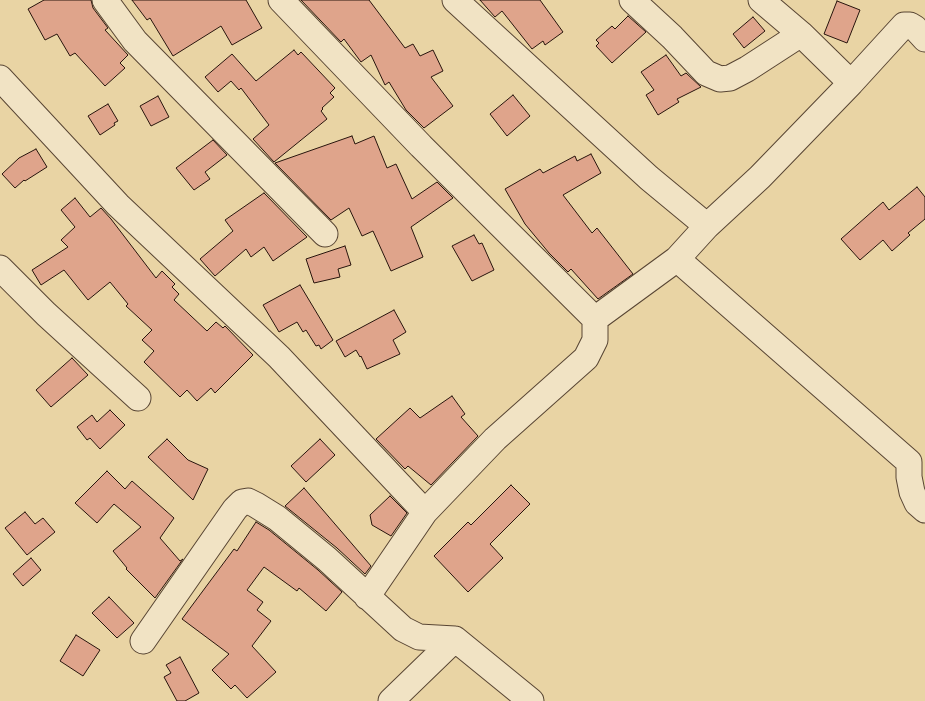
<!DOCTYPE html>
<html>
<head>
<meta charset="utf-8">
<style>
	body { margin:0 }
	canvas { display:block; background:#e9d4a4 }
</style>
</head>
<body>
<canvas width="925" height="701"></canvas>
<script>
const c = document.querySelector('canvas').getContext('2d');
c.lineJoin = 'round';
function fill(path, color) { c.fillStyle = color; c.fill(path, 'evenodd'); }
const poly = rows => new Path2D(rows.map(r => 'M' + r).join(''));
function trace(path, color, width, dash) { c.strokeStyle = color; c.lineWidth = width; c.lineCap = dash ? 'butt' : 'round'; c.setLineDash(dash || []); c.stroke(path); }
const building = poly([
	[44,0,91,0,93,8,108,28,105,30,128,55,120,63,125,68,105,86,75,53,70,56,57,34,45,40,28,9,44,0],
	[132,0,246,0,262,28,232,45,221,26,173,56,150,18,147,20,132,0],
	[301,0,369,0,405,48,413,44,420,56,433,50,443,71,431,77,453,106,424,128,406,110,389,82,385,85,371,55,361,62,344,39,341,42,301,0],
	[480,0,540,0,563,32,545,45,543,41,532,49,502,11,495,17,480,0],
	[837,1,860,10,847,43,824,34,837,1],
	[628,16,646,32,612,63,596,46,599,43,596,40,612,26,615,29,628,16],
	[753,17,765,31,744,48,733,34,753,17],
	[294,50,298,55,301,52,335,88,330,93,334,97,322,108,323,109,321,111,327,119,274,162,253,139,269,125,241,88,239,90,231,81,218,92,205,77,232,54,256,81,294,50],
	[666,55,681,76,686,73,701,87,677,99,679,102,658,115,646,95,654,90,641,72,666,55],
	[513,95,530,116,507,136,490,114,513,95],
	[158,96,169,117,151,126,140,106,158,96],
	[108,104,118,121,114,123,115,125,100,135,88,116,108,104],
	[352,136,355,144,374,136,387,168,396,164,412,199,437,182,453,198,411,227,423,257,391,271,373,231,362,236,349,208,331,220,275,163,352,136],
	[213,140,227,155,205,172,210,179,194,190,176,168,213,140],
	[36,149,47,167,25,181,24,180,15,188,2,174,19,158,36,149],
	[591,154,601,173,563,195,592,233,597,228,633,274,598,299,571,269,568,272,549,253,525,224,505,189,540,169,543,173,575,156,577,161,591,154],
	[917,187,925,197,925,219,908,233,910,235,892,251,883,240,860,260,841,239,883,202,889,210,917,187],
	[264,193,307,237,273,261,264,247,251,257,246,249,215,276,200,259,233,231,225,220,264,193],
	[75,198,90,217,101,208,111,219,156,278,162,271,175,284,172,287,179,294,174,300,207,331,216,322,223,328,225,326,253,355,215,393,211,388,197,401,187,390,180,397,144,362,154,351,142,340,152,330,126,306,128,304,110,282,88,300,64,270,41,285,32,270,68,247,61,240,75,227,61,210,75,198],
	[474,235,479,244,482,243,494,270,472,281,452,246,474,235],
	[345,246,351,265,338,269,340,277,314,283,306,259,345,246],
	[300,285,333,340,321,349,319,345,316,346,306,330,303,332,297,322,279,332,263,305,300,285],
	[394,310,406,332,393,340,400,354,367,369,361,356,360,357,356,350,345,357,336,341,394,310],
	[72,358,88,375,51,407,36,390,72,358],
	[452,396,465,414,461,417,478,436,431,485,408,466,405,469,376,439,410,408,420,418,452,396],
	[110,410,125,425,100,449,90,438,87,440,77,427,92,415,97,422,110,410],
	[167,439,188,460,208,469,193,500,148,457,167,439],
	[320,439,335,455,306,482,291,466,320,439],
	[107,471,125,489,132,481,174,518,160,538,180,561,183,559,155,598,126,569,127,568,113,551,141,527,114,504,97,523,75,503,107,471],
	[511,485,530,504,490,544,503,558,468,592,434,556,468,522,471,525,511,485],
	[304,488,371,566,365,574,337,548,285,506,304,488],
	[390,496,407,513,391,536,372,525,370,515,390,496],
	[25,512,35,524,43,518,55,532,27,555,5,528,25,512],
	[256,522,269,530,318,570,342,592,326,611,299,588,297,591,264,567,247,590,263,602,257,610,271,621,252,646,276,672,247,698,235,685,231,689,212,670,229,654,182,619,234,549,237,551,256,522],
	[31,558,41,570,23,586,13,574,31,558],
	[109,597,134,623,117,638,92,613,109,597],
	[76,635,100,650,83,676,60,661,76,635],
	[180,657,199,693,185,701,177,701,164,677,171,673,166,665,180,657]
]);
const minor = poly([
	[105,0,135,41,325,234],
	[281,0,421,146,595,319,595,340,586,358,495,439,425,512,367,597],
	[455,0,649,178,707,226],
	[632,0,672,37,706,73,720,79,730,78,747,69,801,34],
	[761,0,801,34,851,83],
	[0,78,118,205,279,357,425,512],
	[677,259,909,462,909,477,912,492,917,503,925,510],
	[0,268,46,314,138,398],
	[595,319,677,259,707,226,760,177,851,83,904,25,910,25,915,28,925,39],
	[143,641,235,509,242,502,248,501,256,505,277,518,327,559,403,629,419,637,455,639,531,701],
	[391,701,455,639]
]);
fill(building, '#dfa48b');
trace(building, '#28150d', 1);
trace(minor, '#584533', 27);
trace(minor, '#f1e3c4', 25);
</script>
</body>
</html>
